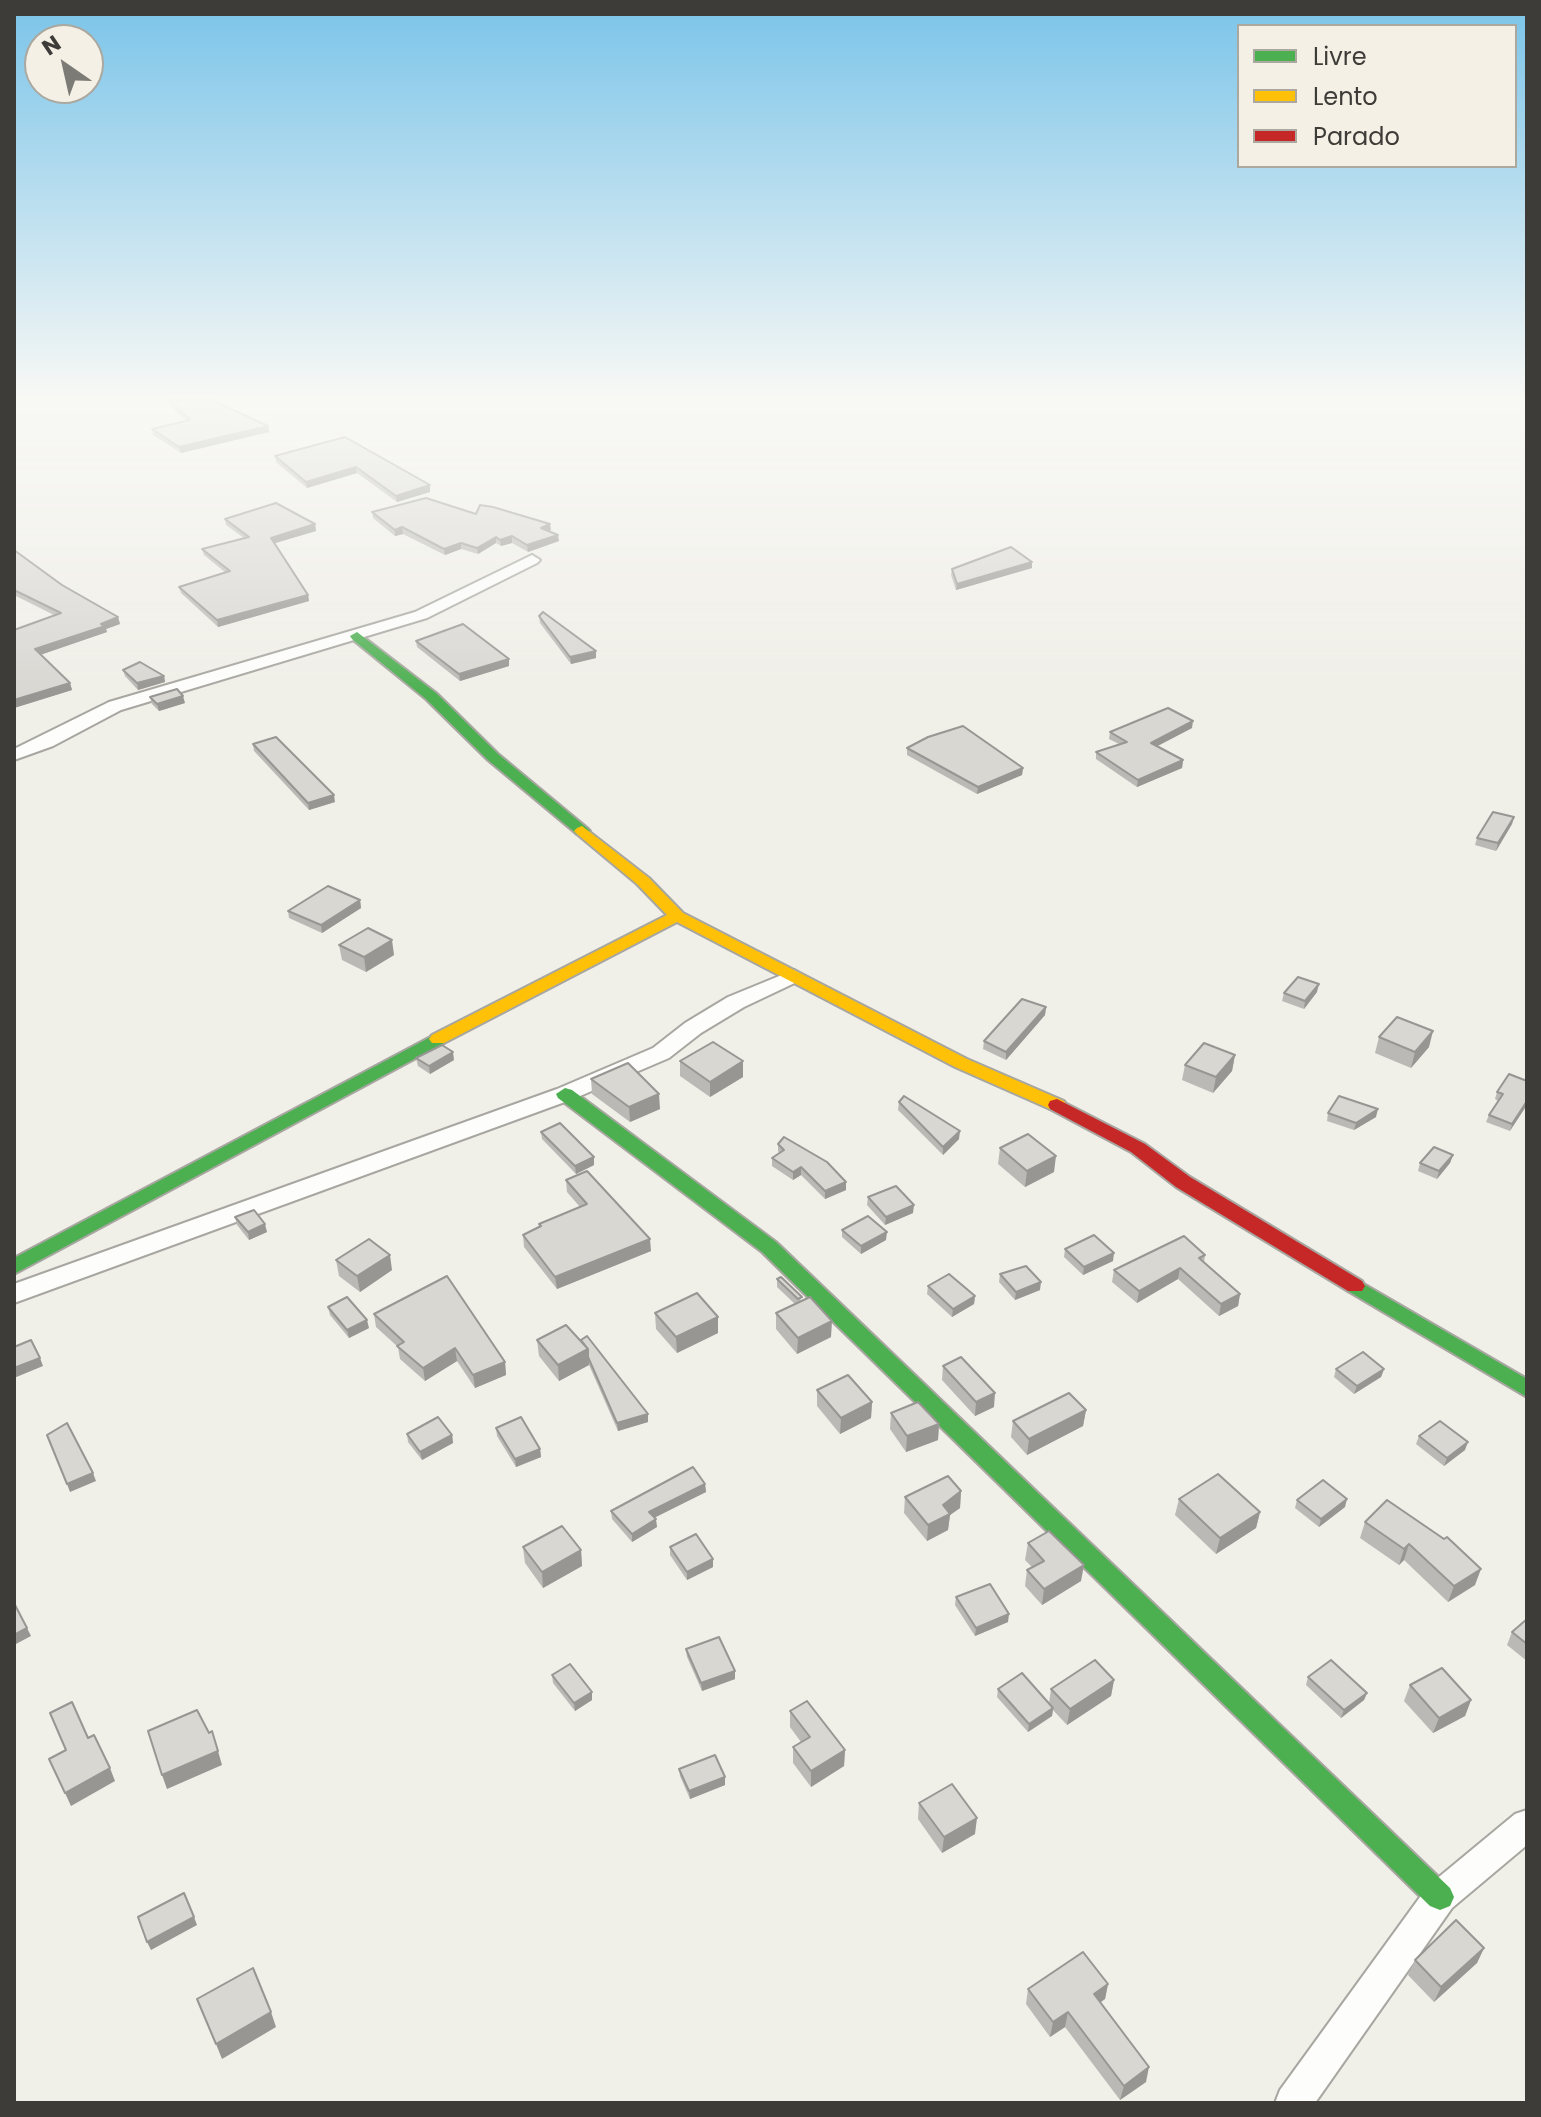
<!DOCTYPE html>
<html>
<head>
<meta charset="utf-8">
<style>
	body { margin:0 }
	#map { position:relative; width:1541px; height:2117px; overflow:hidden; background:#f0efe8; font-family:Poppins,sans-serif }
	canvas { display:block }
	.frame { position:absolute; inset:0; border:16px solid #3e3c38; pointer-events:none }
	.legend { position:absolute; left:1237px; top:24px; width:280px; height:144px; box-sizing:border-box; background:#f4f0e5; border:2px solid #aba8a0; margin:0; padding:10px 14px; list-style:none; font-size:24px; color:#3e3c38 }
	.legend li { display:flex; align-items:center; gap:16px; height:40px }
	.legend b { width:40px; border:2px solid #aba8a0 }
	.north { position:absolute; left:24px; top:24px; width:80px; height:80px; box-sizing:border-box; background:#f4f0e5; border:2px solid #aba8a0; border-radius:50%; rotate:326deg; font-size:22px; font-weight:700; line-height:32px; text-align:center; color:#3e3c38 }
	.north::after { content:''; display:block; margin:auto; width:28px; height:36px; background:#7c7b76; clip-path:polygon(50% 0,100% 100%,50% 72%,0 100%) }
</style>
</head>
<body>
<div id="map">
<canvas width="1541" height="2117"></canvas>
<div class="frame"></div>
<ul class="legend">
<li><b style="height:10px;background:#4caf50"></b>Livre</li>
<li><b style="height:10px;background:#ffc107"></b>Lento</li>
<li><b style="height:10px;background:#c62828"></b>Parado</li>
</ul>
<div class="north">N</div>
</div>
<script>
const c = document.querySelector('canvas').getContext('2d');
c.lineJoin = 'round';
const poly = rows => new Path2D(rows.map(r => 'M' + r).join(''));
function trace(path, color, width, dash) { c.strokeStyle = color; c.lineWidth = width; c.lineCap = dash ? 'butt' : 'round'; c.setLineDash(dash || []); c.stroke(path); }
function fill(path, color) { c.fillStyle = color; c.fill(path, 'evenodd'); }
const street = poly([
	[532,555,540,560,537,563,427,618,121,710,53,746,14,760,14,749,109,702,415,612,532,555],
	[794,970,804,976,801,980,744,1007,701,1033,669,1058,573,1099,14,1303,14,1284,557,1089,653,1048,685,1023,728,997,794,970],
	[1527,1810,1527,1845,1452,1908,1315,2103,1275,2103,1280,2090,1428,1886,1515,1814,1527,1810]
]);
const fast = poly([
	[357,632,436,693,498,754,587,828,590,831,587,834,577,834,488,760,426,699,352,639,350,636,357,632],
	[438,1033,447,1039,444,1043,14,1274,14,1258,438,1033],
	[565,1088,572,1090,776,1242,1450,1888,1454,1897,1450,1906,1440,1910,1430,1906,762,1252,558,1098,556,1094,565,1088],
	[1355,1279,1527,1379,1527,1397,1348,1291,1345,1286,1348,1281,1355,1279]
]);
const slow = poly([
	[582,826,649,878,683,913,967,1059,1064,1101,1066,1105,1064,1109,1050,1109,955,1067,677,922,444,1043,432,1043,429,1039,432,1035,667,915,637,884,577,834,574,831,577,828,582,826]
]);
const jam = poly([
	[1057,1099,1145,1144,1190,1177,1362,1281,1365,1286,1362,1291,1348,1291,1176,1187,1131,1152,1050,1109,1048,1105,1050,1101,1057,1099]
]);
const wall = poly([
	[167,400,212,400,268,426,269,432,181,453,153,435,152,429,186,421,168,404],
	[345,437,430,492,397,502,357,473,307,488,276,462,275,456],
	[372,512,551,530,548,531,559,541,528,552,512,543,501,546,496,543,478,554,461,549,445,555,403,534,395,536,373,518],
	[225,519,315,524,316,531,275,543,308,595,309,601,218,627,181,593,179,587,226,573,204,555,202,549,244,538,226,525],
	[14,550,62,585,118,617,120,624,106,629,107,632,40,655,70,683,72,690,14,708,54,615,14,595],
	[1032,562,1032,568,956,590,951,575,952,569],
	[539,616,596,658,571,664,540,623],
	[416,641,509,666,460,681,417,647],
	[123,670,164,676,165,682,138,690,125,676],
	[150,697,185,703,159,711,152,704],
	[1192,728,1157,746,1183,760,1182,768,1137,787,1096,759,1096,752,1119,744,1109,739,1110,732],
	[253,744,335,802,309,810,254,751],
	[907,748,1023,768,1022,775,977,794,907,755],
	[1514,817,1512,824,1496,851,1475,845,1477,838],
	[360,900,361,908,322,933,289,918,288,911],
	[339,945,394,955,366,972,342,960],
	[1317,992,1304,1009,1282,1001,1284,993],
	[1046,1007,1045,1015,1006,1060,983,1049,984,1041],
	[1379,1037,1429,1047,1411,1068,1375,1053],
	[1235,1055,1232,1071,1213,1093,1182,1080,1185,1065],
	[416,1058,454,1060,430,1074,418,1066],
	[680,1061,743,1061,743,1077,710,1097,680,1076],
	[591,1079,660,1109,630,1122,592,1094],
	[1527,1081,1510,1131,1486,1122,1489,1115,1498,1101,1495,1099,1497,1092],
	[899,1102,959,1139,943,1155,898,1110],
	[1328,1113,1376,1117,1354,1130,1327,1121],
	[541,1132,594,1165,576,1174,542,1139],
	[778,1144,846,1190,825,1199,801,1175,793,1180,772,1166,772,1158,779,1153,778,1151],
	[1000,1148,1054,1172,1025,1187,998,1164],
	[1453,1155,1450,1163,1437,1179,1418,1171,1420,1163],
	[566,1180,651,1251,557,1289,524,1247,523,1235,540,1227,539,1224,580,1207,567,1192],
	[868,1197,913,1213,885,1225,867,1205],
	[235,1217,267,1232,249,1240,237,1225],
	[842,1230,886,1240,861,1254,842,1237],
	[1065,1249,1113,1261,1083,1275,1064,1257],
	[1205,1255,1204,1263,1240,1294,1238,1306,1219,1316,1178,1279,1137,1303,1112,1282,1114,1270],
	[336,1260,392,1270,360,1292,339,1276],
	[1000,1274,1040,1290,1015,1300,999,1282],
	[777,1279,802,1301,831,1337,797,1354,776,1329,776,1313,795,1304,777,1287],
	[928,1286,975,1296,974,1304,952,1317,927,1294],
	[328,1307,369,1328,349,1338,330,1315],
	[655,1313,718,1317,718,1333,677,1353,656,1329],
	[374,1314,505,1362,506,1375,475,1388,457,1361,425,1381,400,1359,398,1347,376,1327],
	[566,1325,648,1422,618,1431,589,1365,559,1381,539,1356,537,1340],
	[943,1366,994,1407,975,1416,942,1380],
	[1336,1369,1384,1369,1381,1377,1354,1394,1334,1377],
	[817,1390,872,1402,871,1418,840,1434,817,1406],
	[1086,1410,1083,1426,1027,1455,1011,1437,1013,1421],
	[891,1413,939,1424,938,1440,906,1452,890,1429],
	[496,1428,540,1449,541,1457,516,1467,497,1436],
	[407,1434,452,1435,453,1443,422,1460,408,1442],
	[1419,1436,1465,1450,1444,1466,1416,1444],
	[705,1484,706,1492,654,1517,657,1527,632,1542,612,1519,611,1511],
	[961,1491,960,1508,950,1515,948,1530,927,1541,904,1513,905,1497],
	[1179,1499,1260,1512,1256,1528,1216,1554,1175,1515],
	[1297,1500,1345,1507,1319,1527,1295,1508],
	[1387,1500,1475,1585,1448,1602,1404,1560,1399,1565,1360,1538,1365,1522],
	[1028,1543,1081,1581,1042,1605,1025,1586,1027,1570,1032,1567,1025,1560],
	[523,1547,581,1550,582,1566,543,1588,525,1563],
	[670,1547,713,1567,687,1580,670,1555],
	[956,1597,1008,1622,975,1636,955,1605],
	[1527,1619,1527,1661,1507,1645,1512,1632],
	[686,1649,735,1679,702,1691,687,1657],
	[552,1675,592,1700,575,1711,553,1683],
	[1308,1677,1367,1693,1364,1700,1341,1718,1306,1685],
	[1114,1680,1111,1696,1067,1725,1053,1710,1052,1716,1028,1732,997,1697,998,1689,1049,1703,1051,1689],
	[1410,1685,1471,1700,1465,1716,1433,1733,1404,1701],
	[790,1711,845,1750,844,1766,811,1787,793,1763,793,1747,801,1742,790,1727],
	[679,1769,725,1785,690,1799,680,1776],
	[919,1803,975,1834,942,1853,918,1819],
	[1484,1948,1477,1963,1434,2002,1408,1975,1415,1960],
	[1108,1984,1105,1999,1100,2003,1146,2082,1120,2100,1065,2027,1050,2037,1026,2004,1028,1989]
]);
const shadedWall = poly([
	[268,426,269,432,181,453,179,447],
	[356,467,357,473,307,488,306,482],
	[430,485,430,492,397,502,396,496],
	[315,524,316,531,272,544,271,538],
	[550,524,551,530,541,535,541,528],
	[402,527,403,534,395,536,395,530],
	[558,535,559,541,528,552,527,545],
	[512,536,512,543,501,546,500,540],
	[496,537,496,543,478,554,477,548],
	[461,543,461,549,445,555,444,549],
	[1032,562,1032,568,956,590,957,584],
	[308,595,309,601,218,627,217,620],
	[118,617,120,624,106,629,107,632,37,656,35,649],
	[596,651,596,658,571,664,570,657],
	[509,659,509,666,460,681,459,674],
	[164,676,165,682,138,690,137,683],
	[70,683,72,690,14,708,14,700],
	[183,696,185,703,159,711,157,704],
	[1193,721,1192,728,1150,750,1151,743],
	[1183,760,1182,768,1137,787,1138,780],
	[1023,768,1022,775,977,794,978,787],
	[334,795,335,802,309,810,308,803],
	[1514,817,1512,824,1496,851,1498,843],
	[360,900,361,908,322,933,321,925],
	[392,940,394,955,366,972,364,957],
	[1319,984,1317,992,1304,1009,1305,1001],
	[1046,1007,1045,1015,1006,1060,1006,1052],
	[1433,1031,1429,1047,1411,1068,1415,1052],
	[453,1052,454,1060,430,1074,429,1066],
	[1235,1055,1232,1071,1213,1093,1216,1077],
	[743,1061,743,1077,710,1097,710,1082],
	[659,1094,660,1109,630,1122,629,1107],
	[1527,1101,1527,1105,1510,1131,1512,1124],
	[1378,1109,1376,1117,1354,1130,1356,1123],
	[960,1131,959,1139,943,1155,943,1147],
	[1453,1155,1450,1163,1437,1179,1439,1171],
	[1056,1156,1054,1172,1025,1187,1027,1171],
	[594,1157,594,1165,576,1174,575,1166],
	[801,1167,801,1175,793,1180,793,1172],
	[846,1182,846,1190,825,1199,825,1191],
	[914,1205,913,1213,885,1225,886,1217],
	[265,1224,267,1232,249,1240,248,1232],
	[887,1232,886,1240,861,1254,861,1246],
	[650,1239,651,1251,557,1289,555,1277],
	[1114,1253,1113,1261,1083,1275,1084,1267],
	[390,1255,392,1270,360,1292,357,1276],
	[1180,1268,1178,1279,1137,1303,1139,1291],
	[1041,1282,1040,1290,1015,1300,1016,1292],
	[1240,1294,1238,1306,1219,1316,1221,1304],
	[975,1296,974,1304,952,1317,953,1309],
	[718,1317,718,1333,677,1353,676,1337],
	[367,1320,369,1328,349,1338,347,1330],
	[832,1321,831,1337,797,1354,798,1338],
	[455,1348,457,1361,425,1381,423,1368],
	[588,1349,589,1365,559,1381,558,1365],
	[40,1358,43,1366,14,1378,14,1368],
	[505,1362,506,1375,475,1388,473,1375],
	[1384,1369,1381,1377,1354,1394,1357,1386],
	[995,1393,994,1407,975,1416,976,1402],
	[872,1402,871,1418,840,1434,841,1418],
	[1086,1410,1083,1426,1027,1455,1029,1439],
	[648,1414,648,1422,618,1431,617,1423],
	[939,1424,938,1440,906,1452,907,1436],
	[452,1435,453,1443,422,1460,420,1452],
	[1468,1442,1465,1450,1444,1466,1447,1458],
	[540,1449,541,1457,516,1467,515,1459],
	[93,1473,96,1481,70,1492,67,1484],
	[705,1484,706,1492,650,1520,649,1512],
	[961,1491,960,1508,950,1515,948,1530,927,1541,928,1525,943,1505],
	[1347,1499,1345,1507,1319,1527,1321,1519],
	[1260,1512,1256,1528,1216,1554,1220,1538],
	[656,1519,657,1527,632,1542,632,1534],
	[1409,1544,1404,1560,1399,1565,1404,1549],
	[581,1550,582,1566,543,1588,542,1572],
	[713,1559,713,1567,687,1580,687,1572],
	[1084,1565,1081,1581,1042,1605,1044,1589],
	[1481,1569,1475,1585,1448,1602,1454,1586],
	[1009,1614,1008,1622,975,1636,976,1628],
	[27,1628,31,1636,14,1645,14,1635],
	[735,1671,735,1679,702,1691,701,1683],
	[1114,1680,1111,1696,1067,1725,1070,1709],
	[592,1692,592,1700,575,1711,574,1703],
	[1367,1693,1364,1700,1341,1718,1344,1710],
	[1471,1700,1465,1716,1433,1733,1439,1718],
	[1053,1708,1052,1716,1028,1732,1029,1724],
	[845,1750,844,1766,811,1787,811,1771],
	[218,1751,222,1765,167,1789,162,1775],
	[110,1768,115,1781,71,1806,65,1793],
	[725,1777,725,1785,690,1799,689,1791],
	[977,1818,975,1834,942,1853,944,1837],
	[194,1917,197,1925,151,1950,147,1942],
	[1484,1948,1477,1963,1434,2002,1441,1987],
	[1108,1984,1105,1999,1090,2009,1094,1994],
	[271,2012,276,2027,222,2059,216,2044],
	[1068,2012,1065,2027,1050,2037,1053,2022],
	[1149,2067,1146,2082,1120,2100,1124,2086]
]);
const building = poly([
	[169,400,212,400,268,426,179,447,152,429,190,420,169,400],
	[345,437,430,485,396,496,356,467,306,482,275,456,345,437],
	[426,498,476,514,480,505,493,507,550,524,541,528,558,535,527,545,512,536,500,540,496,537,477,548,461,543,444,549,402,527,395,530,372,512,426,498],
	[276,503,315,524,271,538,308,595,217,620,179,587,230,571,202,549,249,537,225,519,276,503],
	[1011,547,1032,562,957,584,952,569,1011,547],
	[14,550,62,585,118,617,101,624,105,626,35,649,70,683,14,700,14,630,61,613,14,590,14,550],
	[543,612,596,651,570,657,539,616,543,612],
	[463,624,509,659,459,674,416,641,463,624],
	[140,662,164,676,137,683,123,670,140,662],
	[177,689,183,696,157,704,150,697,177,689],
	[1168,708,1193,721,1151,743,1183,760,1138,780,1096,752,1127,742,1110,732,1168,708],
	[963,726,1023,768,978,787,907,748,928,737,963,726],
	[276,737,334,795,308,803,253,744,276,737],
	[1493,812,1514,817,1498,843,1477,838,1493,812],
	[328,886,360,900,321,925,288,911,328,886],
	[368,928,392,940,364,957,339,945,368,928],
	[1298,977,1319,984,1305,1001,1284,993,1298,977],
	[1022,999,1046,1007,1006,1052,984,1041,1022,999],
	[1397,1017,1433,1031,1415,1052,1379,1037,1397,1017],
	[713,1042,743,1061,710,1082,680,1061,713,1042],
	[1204,1043,1235,1055,1216,1077,1185,1065,1204,1043],
	[442,1045,453,1052,429,1066,416,1058,442,1045],
	[628,1063,659,1094,629,1107,591,1079,628,1063],
	[1509,1074,1527,1081,1527,1101,1512,1124,1489,1115,1503,1094,1497,1092,1509,1074],
	[904,1096,960,1131,943,1147,899,1102,904,1096],
	[1339,1096,1378,1109,1356,1123,1328,1113,1339,1096],
	[560,1123,594,1157,575,1166,541,1132,560,1123],
	[1028,1134,1056,1156,1027,1171,1000,1148,1028,1134],
	[784,1137,827,1162,846,1182,825,1191,801,1167,793,1172,772,1158,784,1150,778,1144,784,1137],
	[1434,1147,1453,1155,1439,1171,1420,1163,1434,1147],
	[587,1171,650,1239,555,1277,523,1235,541,1226,539,1224,587,1204,566,1180,587,1171],
	[896,1186,914,1205,886,1217,868,1197,896,1186],
	[254,1210,265,1224,248,1232,235,1217,254,1210],
	[868,1216,887,1232,861,1246,842,1230,868,1216],
	[1094,1235,1114,1253,1084,1267,1065,1249,1094,1235],
	[1184,1236,1205,1255,1199,1258,1240,1294,1221,1304,1180,1268,1139,1291,1114,1270,1184,1236],
	[369,1239,390,1255,357,1276,336,1260,369,1239],
	[1026,1266,1041,1282,1016,1292,1000,1274,1026,1266],
	[949,1274,975,1296,953,1309,928,1286,949,1274],
	[447,1276,505,1362,473,1375,455,1348,423,1368,397,1346,404,1342,374,1314,447,1276],
	[781,1277,802,1297,798,1299,777,1279,781,1277],
	[697,1293,718,1317,676,1337,655,1313,697,1293],
	[347,1297,367,1320,347,1330,328,1307,347,1297],
	[810,1297,832,1321,798,1338,776,1313,810,1297],
	[566,1325,588,1349,558,1365,537,1340,566,1325],
	[587,1336,648,1414,617,1423,588,1357,588,1349,581,1340,587,1336],
	[31,1340,40,1358,14,1368,14,1347,31,1340],
	[1363,1352,1384,1369,1357,1386,1336,1369,1363,1352],
	[961,1357,995,1393,976,1402,943,1366,961,1357],
	[848,1375,872,1402,841,1418,817,1390,848,1375],
	[1069,1393,1086,1410,1029,1439,1013,1421,1069,1393],
	[918,1402,939,1424,907,1436,891,1413,918,1402],
	[438,1417,452,1435,420,1452,407,1434,438,1417],
	[521,1417,540,1449,515,1459,496,1428,521,1417],
	[1440,1421,1468,1442,1447,1458,1419,1436,1440,1421],
	[67,1423,93,1473,67,1484,47,1435,67,1423],
	[693,1467,705,1484,649,1512,656,1519,632,1534,611,1511,693,1467],
	[1218,1474,1260,1512,1220,1538,1179,1499,1218,1474],
	[948,1476,961,1491,943,1505,950,1514,928,1525,905,1497,948,1476],
	[1323,1480,1347,1499,1321,1519,1297,1500,1323,1480],
	[1387,1500,1444,1539,1447,1537,1481,1569,1454,1586,1409,1544,1404,1549,1365,1522,1387,1500],
	[562,1526,581,1550,542,1572,523,1547,562,1526],
	[1049,1531,1084,1565,1044,1589,1027,1570,1044,1561,1028,1543,1049,1531],
	[696,1534,713,1559,687,1572,670,1547,696,1534],
	[990,1584,1009,1614,976,1628,956,1597,990,1584],
	[14,1603,27,1628,14,1635,14,1603],
	[1527,1619,1527,1644,1512,1632,1527,1619],
	[719,1637,735,1671,701,1683,686,1649,719,1637],
	[1095,1660,1114,1680,1070,1709,1051,1689,1095,1660],
	[1331,1660,1367,1693,1344,1710,1308,1677,1331,1660],
	[570,1664,592,1692,574,1703,552,1675,570,1664],
	[1442,1668,1471,1700,1439,1718,1410,1685,1442,1668],
	[1022,1673,1053,1708,1029,1724,998,1689,1022,1673],
	[807,1701,845,1750,811,1771,793,1747,810,1737,790,1711,807,1701],
	[72,1702,88,1738,94,1735,110,1768,65,1793,49,1759,66,1750,50,1713,72,1702],
	[197,1710,209,1733,212,1731,218,1751,162,1775,148,1731,197,1710],
	[715,1755,725,1777,689,1791,679,1769,715,1755],
	[952,1784,977,1818,944,1837,919,1803,952,1784],
	[184,1893,194,1917,147,1942,138,1917,184,1893],
	[1456,1920,1484,1948,1441,1987,1415,1960,1456,1920],
	[1083,1952,1108,1984,1094,1994,1149,2067,1124,2086,1068,2012,1053,2022,1028,1989,1083,1952],
	[253,1968,271,2012,216,2044,197,1999,253,1968]
]);
trace(street, '#a7a6a0', 4);
trace(fast, '#a7a6a0', 4);
trace(slow, '#a7a6a0', 4);
trace(jam, '#a7a6a0', 4);
fill(street, '#fdfdfc');
fill(fast, '#4caf50');
fill(slow, '#ffc107');
fill(jam, '#c62828');
fill(wall, '#bab9b5');
fill(shadedWall, '#979693');
fill(building, '#d8d7d2');
trace(building, '#979693', 2);
const sky = c.createLinearGradient(0, 0, 0, 696);
sky.addColorStop(0, '#7ac4e9');
sky.addColorStop(0.57, '#f8f8f5');
sky.addColorStop(1, '#f8f8f500');
c.fillStyle = sky;
c.fillRect(0, 0, 1541, 696);
</script>
</body>
</html>
